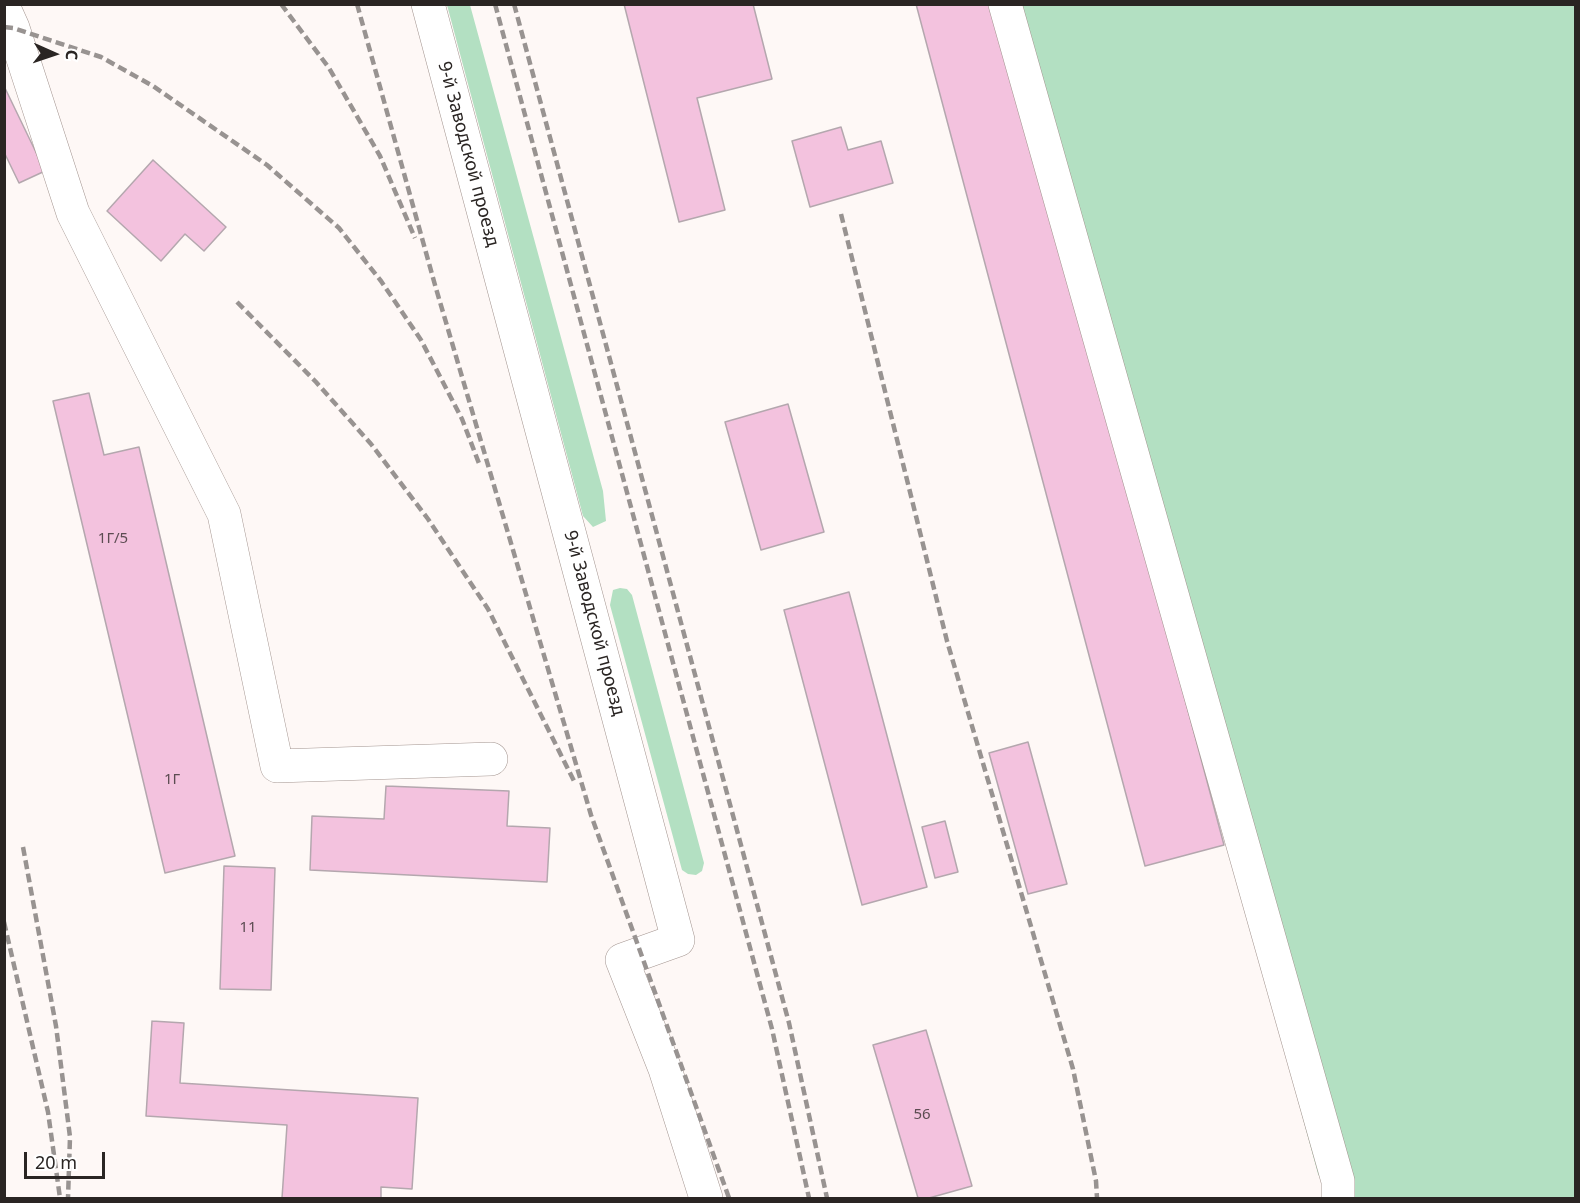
<!DOCTYPE html>
<html>
<head>
<meta charset="utf-8">
<style>
	body { margin:0 }
	#map { position:relative; width:1580px; height:1203px; overflow:hidden; background:#fef8f6; font-family:"Noto Sans",sans-serif }
	canvas { display:block }
	.frame { position:absolute; inset:0; border:6px solid #2a2523; pointer-events:none }
	.north { position:absolute; left:24px; top:24px; width:60px; height:60px; -webkit-text-stroke:4px #fff; paint-order:stroke; rotate:93deg; font-size:16px; font-weight:700; line-height:24px; text-align:center; color:#2a2523 }
	.north::after { content:''; display:block; margin:auto; width:21px; height:27px; background:#2a2523; clip-path:polygon(50% 0,100% 100%,50% 72%,0 100%) }
	.scale { position:absolute; left:24px; top:1152px; width:81px; height:27px; box-sizing:border-box; border:3px solid #2a2523; border-top:0; padding-left:8px; font-size:18px; line-height:21px; white-space:nowrap; color:#2a2523; -webkit-text-stroke:4px #fff; paint-order:stroke }
</style>
</head>
<body>
<div id="map">
<canvas width="1580" height="1203"></canvas>
<div class="frame"></div>
<div class="north">С</div>
<div class="scale">20 m</div>
</div>
<script>
const c = document.querySelector('canvas').getContext('2d');
c.lineJoin = 'round';
function fill(path, color) { c.fillStyle = color; c.fill(path, 'evenodd'); }
const poly = rows => new Path2D(rows.map(r => 'M' + r).join(''));
function trace(path, color, width, dash) { c.strokeStyle = color; c.lineWidth = width; c.lineCap = dash ? 'butt' : 'round'; c.setLineDash(dash || []); c.stroke(path); }
function drawText(font, color, halo, rows, align = 'center') {
  c.font = font + ' "Noto Sans",sans-serif'; c.lineWidth = 4.5; c.setLineDash([]); c.textBaseline = 'middle'; c.strokeStyle = halo; c.fillStyle = color; for (const [text, x, y, turn = 0] of rows) {
    c.save(); c.translate(x, y); c.rotate((+turn || 0) * Math.PI / 180); c.textAlign = isNaN(turn) ? turn : align; if (halo) c.strokeText(text, 0, 0); c.fillText(text, 0, 0); c.restore();
  }
}
const green = poly([
	[447,5,470,5,603,491,606,521,593,527,583,516],
	[1000,5,1575,5,1575,1198,1331,1198,1318,1174],
	[620,588,627,589,632,595,704,863,702,871,696,875,688,874,682,870,610,605,613,590]
]);
const building = poly([
	[624,4,753,4,772,79,697,98,725,210,679,222,624,4],
	[916,4,1000,4,1224,845,1145,866,916,4],
	[4,86,45,171,19,183,4,152,4,86],
	[841,127,848,150,881,141,893,183,810,207,792,141,841,127],
	[153,160,226,227,204,251,185,234,161,261,107,211,153,160],
	[89,393,104,455,139,447,235,856,165,873,53,401,89,393],
	[788,404,824,532,761,550,725,422,788,404],
	[849,592,927,887,862,905,784,610,849,592],
	[1028,742,1067,884,1028,894,989,753,1028,742],
	[386,786,509,791,507,826,550,828,547,882,310,870,312,816,384,819,386,786],
	[945,821,958,872,935,878,922,827,945,821],
	[224,866,275,868,271,990,220,989,224,866],
	[152,1021,184,1023,180,1083,418,1098,412,1189,381,1187,381,1198,282,1198,287,1125,146,1116,152,1021],
	[926,1030,972,1186,929,1198,918,1198,873,1045,926,1030]
]);
const minor = poly([
	[428,4,678,940,622,960,665,1069,706,1198],
	[1005,4,1338,1181,1338,1198],
	[4,8,13,28,73,213,224,514,277,766,491,759]
]);
const rail = poly([
	[281,4,329,68,380,156,415,238],
	[357,4,435,285,591,815,729,1198],
	[495,4,772,1029,809,1198],
	[514,4,789,1023,827,1198],
	[4,27,13,28,101,57,153,86,267,165,339,228,381,281,421,340,462,419,480,466],
	[841,214,947,641,1073,1069,1096,1181,1097,1198],
	[237,302,316,382,371,444,428,519,488,609,575,783],
	[23,847,56,1026,70,1137,68,1198],
	[4,922,48,1112,60,1198]
]);
const numberNames = [
	["1Г/5",113,539],
	["1Г",172,780],
	["11",248,928],
	["56",922,1115]
];
const streetNames = [
	["9-й Заводской проезд",468,154,75],
	["9-й Заводской проезд",594,623,75]
];
fill(green, '#b3e0c2');
fill(building, '#f3c2de');
trace(building, '#b4a7ae', 1.5);
trace(minor, '#a49691', 34);
trace(minor, '#fff', 33);
trace(rail, '#989391', 4.5, [9, 4.5]);
drawText('15px', '#5c4c52', null, numberNames);
drawText('18px', '#2a2523', '#fff', streetNames);
</script>
</body>
</html>
